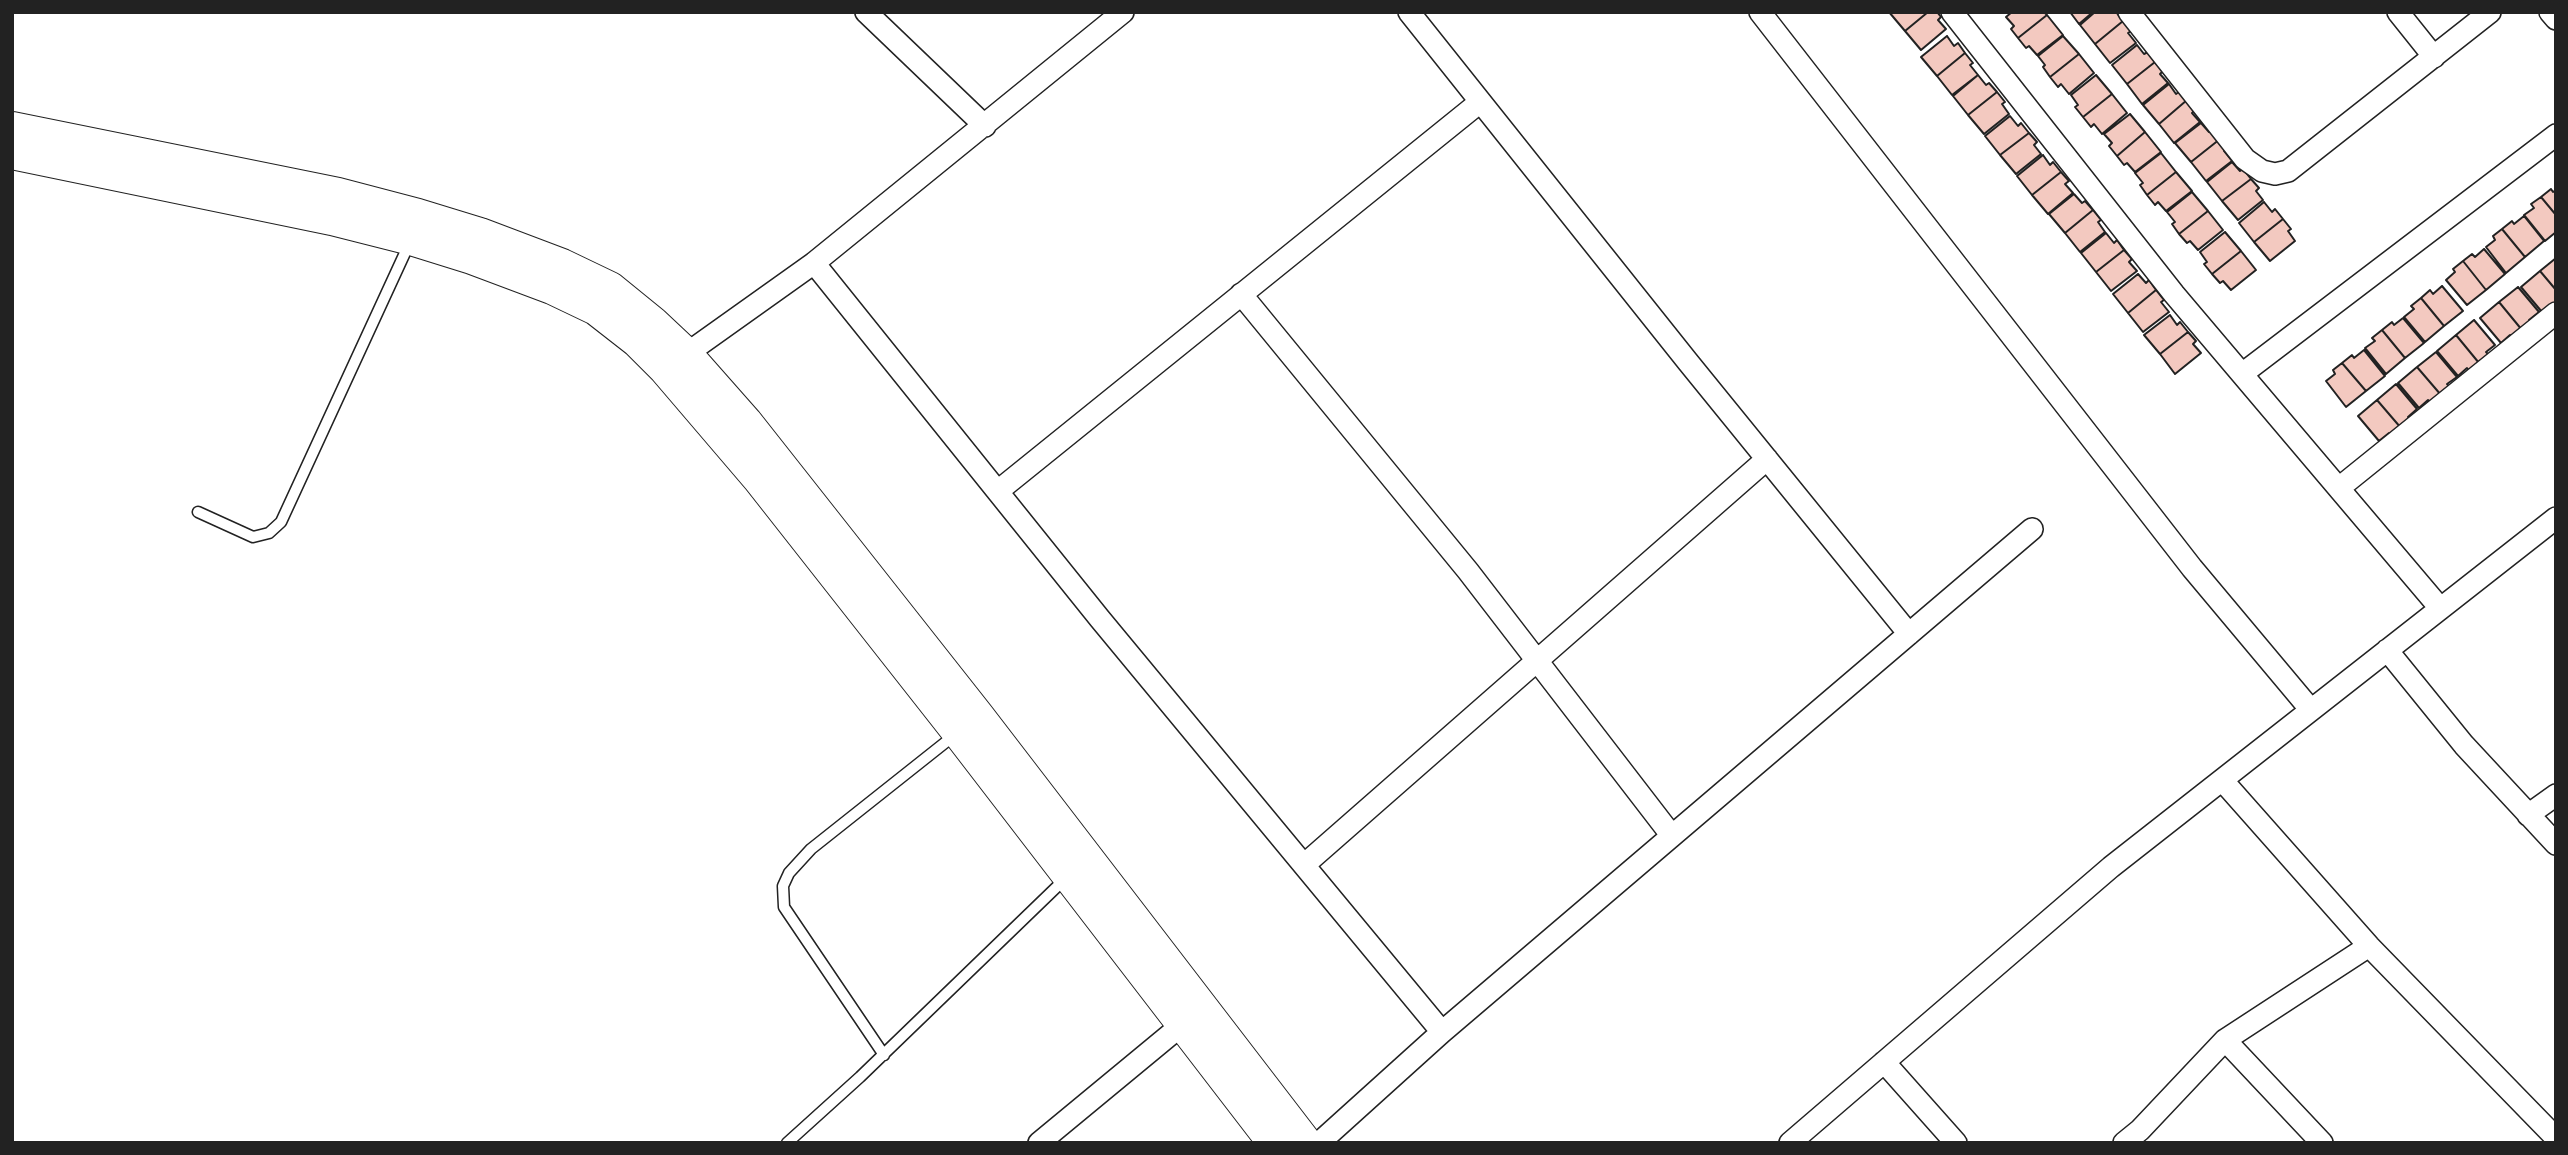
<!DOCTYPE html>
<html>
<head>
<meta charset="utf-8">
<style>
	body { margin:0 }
	#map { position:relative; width:2568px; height:1155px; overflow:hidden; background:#fff; font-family:"Exo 2",sans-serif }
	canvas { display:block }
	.frame { position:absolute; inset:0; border:14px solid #222; pointer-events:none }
</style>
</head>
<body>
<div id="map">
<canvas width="2568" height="1155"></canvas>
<div class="frame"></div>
</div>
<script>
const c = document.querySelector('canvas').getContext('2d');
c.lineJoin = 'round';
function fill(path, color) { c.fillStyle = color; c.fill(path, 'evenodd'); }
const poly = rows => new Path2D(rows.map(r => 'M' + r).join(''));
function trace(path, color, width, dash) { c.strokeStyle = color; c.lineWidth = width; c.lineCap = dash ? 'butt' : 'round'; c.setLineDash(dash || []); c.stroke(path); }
const building = poly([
	[1889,12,1928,12,1905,31,1889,12],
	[1928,12,1937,12,1941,17,1938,20,1946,29,1921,50,1905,31,1928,12],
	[2012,12,2044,12,2047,15,2018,38,2011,29,2014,26,2006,17,2012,12],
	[2070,12,2093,12,2079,24,2070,12],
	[2095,12,2116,12,2123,21,2095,44,2080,25,2095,12],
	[2047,15,2063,35,2037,55,2029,46,2026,48,2018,38,2047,15],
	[2123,21,2131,31,2128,33,2136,43,2110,63,2095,44,2123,21],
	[1947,36,1954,46,1958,43,1965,53,1937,76,1921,57,1947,36],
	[2063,36,2079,54,2050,77,2043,67,2045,65,2038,56,2063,36],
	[2137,45,2144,54,2148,52,2155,62,2127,84,2112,65,2137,45],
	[1965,53,1973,63,1970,65,1978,75,1952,95,1937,76,1965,53],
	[2079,54,2094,73,2069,94,2061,84,2058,87,2050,77,2079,54],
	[2155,62,2163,71,2160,74,2168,83,2142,104,2127,84,2155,62],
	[1978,75,1986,85,1989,83,1997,92,1968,115,1953,96,1978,75],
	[2096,75,2112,94,2083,117,2075,107,2078,105,2071,95,2096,75],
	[2169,84,2176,94,2180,91,2187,100,2159,124,2143,105,2169,84],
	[1997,92,2005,102,2002,104,2009,114,1984,134,1968,115,1997,92],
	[2112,94,2127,113,2102,134,2094,124,2091,127,2083,117,2112,94],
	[2187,100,2195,110,2192,113,2200,122,2174,143,2159,124,2187,100],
	[2130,114,2145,132,2117,156,2109,146,2112,143,2104,134,2130,114],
	[2010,116,2018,126,2021,123,2029,133,2000,155,1985,136,2010,116],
	[2201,123,2209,132,2212,129,2220,139,2191,162,2175,143,2201,123],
	[2145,132,2161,152,2135,172,2127,163,2124,165,2117,156,2145,132],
	[2029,133,2037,142,2034,145,2041,154,2016,174,2000,155,2029,133],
	[2220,139,2228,149,2224,151,2232,161,2206,181,2191,162,2220,139],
	[2161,153,2176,172,2147,195,2140,185,2143,183,2135,173,2161,153],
	[2043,155,2050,165,2053,162,2061,172,2032,195,2017,176,2043,155],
	[2232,162,2240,171,2243,169,2251,179,2222,201,2207,182,2232,162],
	[2061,172,2069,181,2065,184,2073,193,2048,214,2032,195,2061,172],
	[2176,172,2192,191,2166,211,2158,202,2155,205,2147,195,2176,172],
	[2251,179,2259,188,2256,191,2263,200,2238,220,2222,201,2251,179],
	[2551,189,2553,192,2556,190,2556,215,2541,197,2551,189],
	[2192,192,2208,211,2179,234,2172,224,2175,222,2167,212,2192,192],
	[2074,194,2082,203,2085,201,2093,210,2065,233,2049,214,2074,194],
	[2541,197,2556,215,2556,232,2545,241,2524,215,2534,208,2531,204,2541,197],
	[2264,202,2272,212,2275,209,2283,219,2254,242,2239,223,2264,202],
	[2093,210,2101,220,2098,222,2105,232,2080,252,2065,233,2093,210],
	[2208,211,2223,230,2198,250,2190,241,2187,243,2179,234,2208,211],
	[2524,216,2544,241,2525,257,2502,229,2512,221,2514,224,2524,216],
	[2283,219,2291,229,2288,231,2295,241,2270,261,2254,242,2283,219],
	[2502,229,2525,257,2506,273,2486,247,2495,240,2493,236,2502,229],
	[2225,232,2241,251,2212,274,2204,264,2207,262,2200,252,2225,232],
	[2106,233,2114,243,2117,240,2124,250,2096,272,2081,253,2106,233],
	[2484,249,2505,274,2486,290,2463,261,2472,254,2475,257,2484,249],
	[2124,250,2132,259,2129,262,2137,271,2111,291,2096,272,2124,250],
	[2241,251,2256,270,2231,290,2223,281,2220,283,2212,274,2241,251],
	[2556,258,2556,290,2540,271,2556,258],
	[2463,261,2486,290,2467,305,2446,280,2455,272,2453,269,2463,261],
	[2540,271,2556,290,2556,306,2542,312,2521,287,2540,271],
	[2138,274,2146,283,2149,280,2156,290,2128,313,2113,294,2138,274],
	[2442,286,2463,311,2444,326,2421,298,2430,290,2433,294,2442,286],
	[2518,287,2539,312,2529,320,2532,323,2522,330,2499,302,2518,287],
	[2156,290,2164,300,2161,302,2169,312,2143,332,2128,313,2156,290],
	[2421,298,2444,326,2425,342,2404,317,2414,309,2411,306,2421,298],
	[2499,302,2522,330,2513,338,2510,335,2501,343,2480,318,2499,302],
	[2170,315,2177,325,2180,322,2188,332,2160,354,2144,335,2170,315],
	[2403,318,2424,343,2405,358,2382,330,2392,322,2394,325,2403,318],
	[2474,320,2495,345,2486,352,2489,355,2479,363,2456,335,2474,320],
	[2382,330,2405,358,2386,374,2365,348,2375,341,2372,338,2382,330],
	[2188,332,2196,341,2193,344,2201,353,2175,374,2160,354,2188,332],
	[2456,335,2479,363,2470,372,2467,368,2458,376,2437,351,2456,335],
	[2364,350,2385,376,2366,391,2342,363,2352,355,2354,358,2364,350],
	[2436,352,2457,377,2447,384,2450,387,2441,395,2417,367,2436,352],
	[2342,363,2366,391,2346,407,2326,381,2335,374,2333,370,2342,363],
	[2417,367,2441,395,2431,403,2428,400,2419,408,2398,383,2417,367],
	[2396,384,2417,409,2408,417,2410,420,2401,428,2377,400,2396,384],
	[2377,400,2401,428,2391,436,2389,433,2379,441,2358,416,2377,400]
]);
const service = poly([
	[198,512,253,537,269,533,281,522,410,242],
	[884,1055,784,907,783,886,789,873,811,849,956,734],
	[787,1143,860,1077,1066,878]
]);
const minor = poly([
	[866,12,985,126],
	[1409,12,1688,362,1909,634],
	[1760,12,2192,568,2311,710],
	[1952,12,2174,294,2440,608],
	[2129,12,2245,159,2262,171,2275,174,2288,171,2490,12],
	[2398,12,2434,57],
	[2550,12,2556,19],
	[814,263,1100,619,1442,1032],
	[1241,294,1468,571,1672,836],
	[675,362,814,263,1123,12],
	[2242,374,2556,135],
	[2339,488,2556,313],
	[998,491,1480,102],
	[2387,650,2464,745,2556,844],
	[2222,780,2369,946,2556,1138],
	[2528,815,2556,795],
	[1304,865,1767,459],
	[2225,1040,2322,1143],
	[1884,1062,1956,1143],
	[1039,1143,1183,1024],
	[1319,1143,1442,1032,2032,529],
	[1790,1143,2111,867,2556,518],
	[2124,1143,2140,1130,2225,1040,2369,946]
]);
const primary = poly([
	[12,128,338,194,418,215,480,234,562,265,610,288,653,323,686,354,746,422,978,716,1306,1143],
	[12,153,332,219,411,239,472,258,552,288,596,309,637,341,665,369,759,479,958,732,1274,1143]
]);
fill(building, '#f3c9c0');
trace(building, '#222', 2);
trace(service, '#222', 13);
trace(minor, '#222', 24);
trace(primary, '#222', 34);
trace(service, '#fff', 10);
trace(minor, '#fff', 21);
trace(primary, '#fff', 32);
</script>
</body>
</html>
